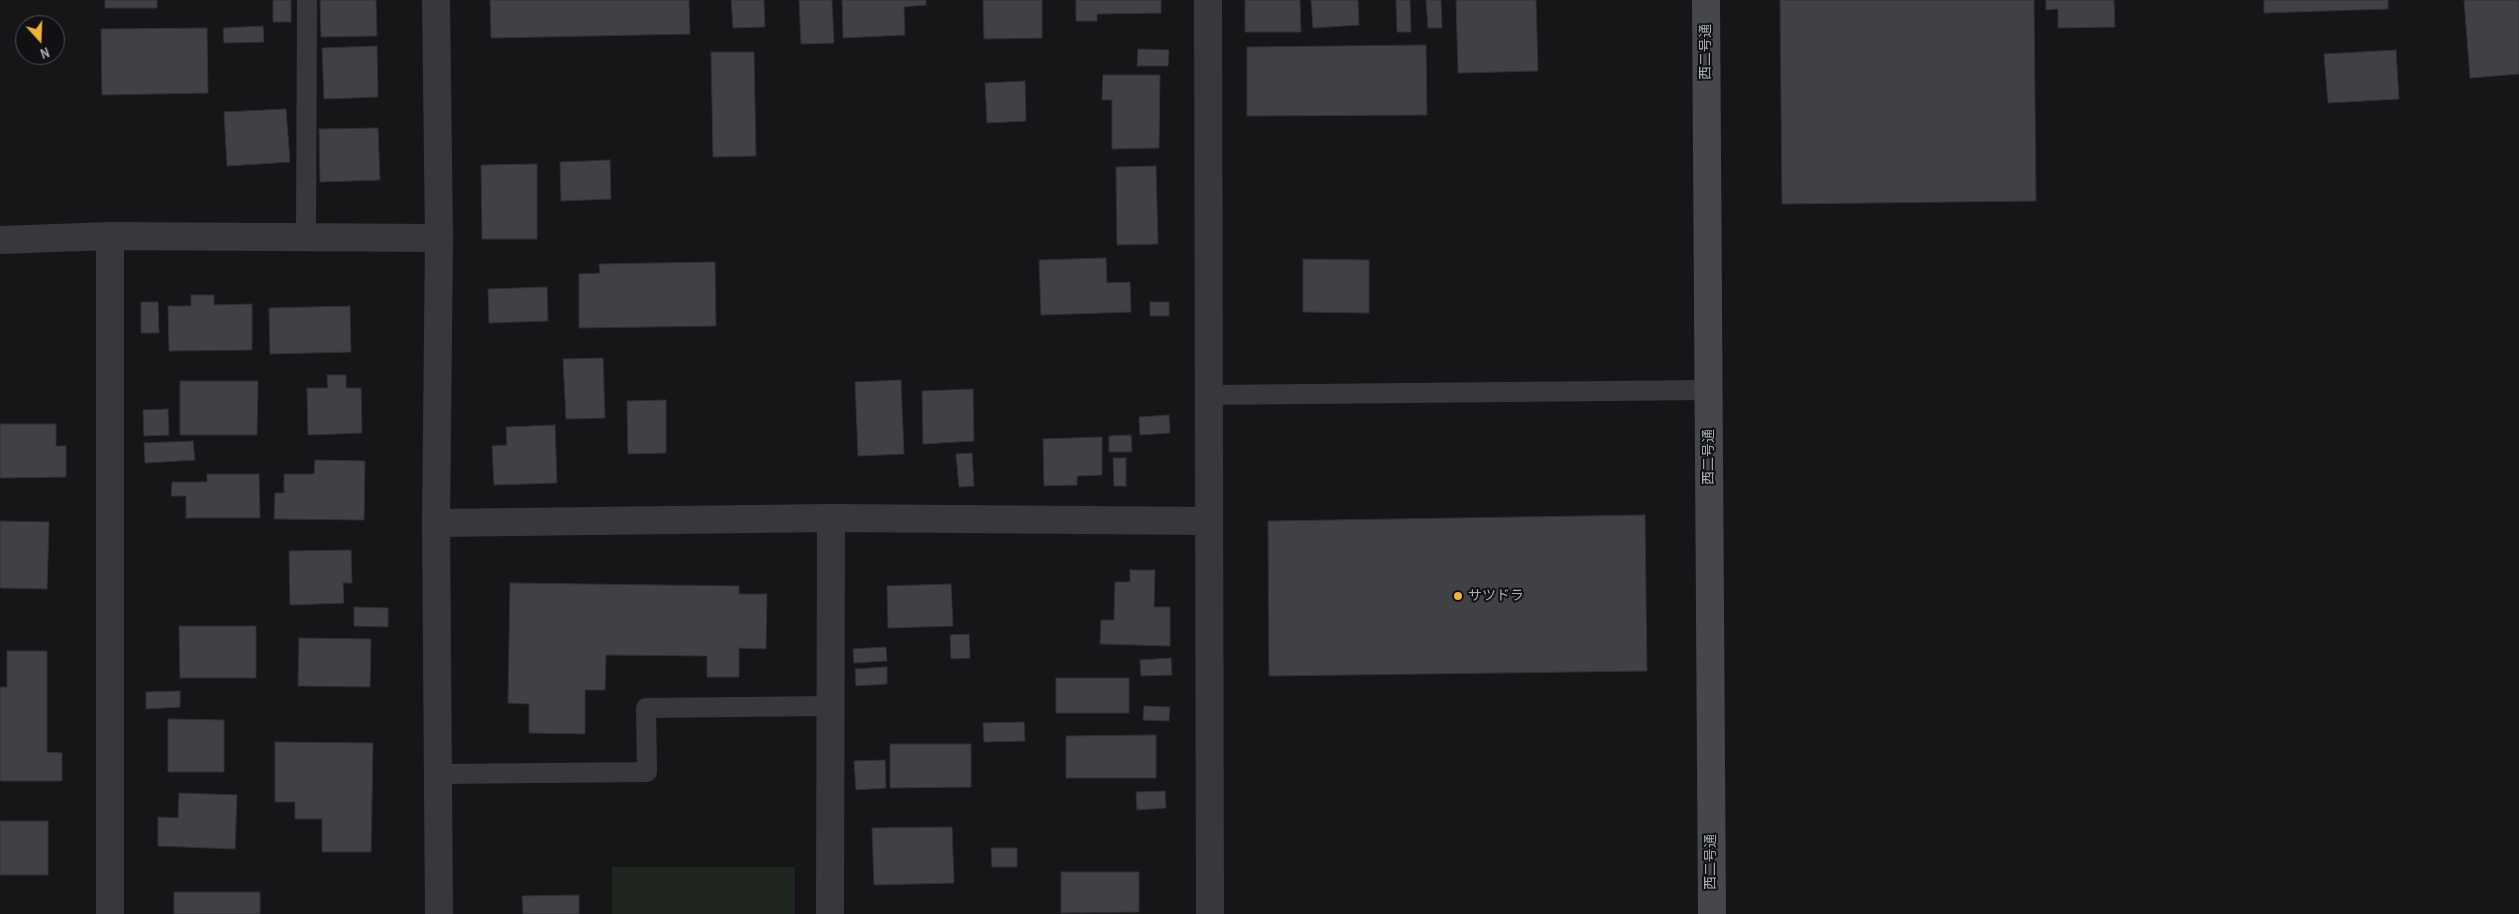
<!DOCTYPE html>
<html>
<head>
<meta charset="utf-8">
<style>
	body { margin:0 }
	#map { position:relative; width:2519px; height:914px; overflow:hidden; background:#161618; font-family:"Archivo Narrow",sans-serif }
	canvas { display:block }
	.north { position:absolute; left:15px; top:15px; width:50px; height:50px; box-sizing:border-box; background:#111113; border:1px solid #4d4f55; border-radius:50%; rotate:160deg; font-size:14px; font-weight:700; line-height:20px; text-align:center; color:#a8adb8 }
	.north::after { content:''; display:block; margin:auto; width:18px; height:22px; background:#f2b134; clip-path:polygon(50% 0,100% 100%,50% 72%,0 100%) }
</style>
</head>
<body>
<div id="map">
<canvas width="2519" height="914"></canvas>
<div class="north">N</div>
</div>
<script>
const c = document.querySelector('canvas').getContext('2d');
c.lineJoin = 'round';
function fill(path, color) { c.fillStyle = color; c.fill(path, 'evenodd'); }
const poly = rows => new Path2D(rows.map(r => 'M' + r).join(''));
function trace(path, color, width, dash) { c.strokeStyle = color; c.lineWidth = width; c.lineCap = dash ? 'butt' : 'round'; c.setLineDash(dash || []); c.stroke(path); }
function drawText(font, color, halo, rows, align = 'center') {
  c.font = font + ' "Archivo Narrow","Noto Sans JP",sans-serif'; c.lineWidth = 4; c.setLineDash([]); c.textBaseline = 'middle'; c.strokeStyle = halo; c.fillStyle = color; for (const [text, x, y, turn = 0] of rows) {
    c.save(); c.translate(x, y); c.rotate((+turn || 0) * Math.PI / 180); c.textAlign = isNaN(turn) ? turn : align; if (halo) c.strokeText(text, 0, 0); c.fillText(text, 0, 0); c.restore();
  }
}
const green = poly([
	[612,867,795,867,795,914,612,914]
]);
const building = poly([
	[105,0,157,0,157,8,105,8,105,0],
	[273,0,291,0,291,22,273,22,273,0],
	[320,0,376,0,377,36,321,37,320,0],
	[490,0,689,0,690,34,491,38,490,0],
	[731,0,764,0,765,27,733,28,731,0],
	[799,0,832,0,834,43,801,44,799,0],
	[842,0,926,0,926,5,904,7,905,35,843,38,842,0],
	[983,0,1042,0,1042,38,984,39,983,0],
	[1076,0,1161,0,1161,13,1097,14,1097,21,1076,21,1076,0],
	[1245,0,1300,0,1301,32,1245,32,1245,0],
	[1311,0,1358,0,1359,25,1313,28,1311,0],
	[1396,0,1410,0,1411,32,1397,32,1396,0],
	[1426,0,1441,0,1442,28,1428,28,1426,0],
	[1456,0,1536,0,1538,71,1458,73,1456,0],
	[1780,0,2034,0,2036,201,1782,204,1780,0],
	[2046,0,2114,0,2115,27,2058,28,2058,9,2046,10,2046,0],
	[2264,0,2388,0,2388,9,2264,13,2264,0],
	[2464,0,2519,0,2519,74,2470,78,2464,0],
	[263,26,264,42,224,43,223,28,263,26],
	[207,28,208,93,102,95,101,29,207,28],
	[1426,45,1427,115,1247,116,1247,47,1426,45],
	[377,46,378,97,324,99,322,48,377,46],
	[1138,49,1169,50,1168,66,1137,66,1138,49],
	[2396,50,2399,99,2328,103,2324,54,2396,50],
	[711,52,754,52,756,156,713,157,711,52],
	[1103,75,1160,75,1159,148,1112,149,1112,100,1102,100,1103,75],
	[1025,81,1026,121,987,123,985,83,1025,81],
	[286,109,290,162,227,166,224,112,286,109],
	[378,128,380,180,320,182,319,129,378,128],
	[610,160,611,199,561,201,560,162,610,160],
	[537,164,537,239,482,239,481,165,537,164],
	[1156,166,1158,244,1117,245,1116,167,1156,166],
	[1106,258,1107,283,1130,282,1131,312,1041,315,1039,260,1106,258],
	[1303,259,1369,260,1369,313,1303,312,1303,259],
	[715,262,716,326,579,328,579,274,600,273,599,264,715,262],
	[547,287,548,321,489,323,488,289,547,287],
	[191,295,214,295,214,305,252,304,252,350,169,351,168,306,191,306,191,295],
	[141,302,158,302,159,333,141,333,141,302],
	[1150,302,1169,302,1169,316,1150,316,1150,302],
	[350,306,351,352,270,354,269,308,350,306],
	[603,358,605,418,566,419,563,359,603,358],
	[327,375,346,375,346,388,361,388,362,433,308,435,307,388,328,388,327,375],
	[901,380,904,454,858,456,855,382,901,380],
	[180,381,258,381,257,435,180,435,180,381],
	[973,389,974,441,923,444,922,391,973,389],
	[666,400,666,453,628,454,627,401,666,400],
	[168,409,169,435,144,436,143,410,168,409],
	[1169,415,1170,433,1140,435,1139,417,1169,415],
	[0,424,56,424,56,446,66,446,66,477,0,478,0,424],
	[555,425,557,483,494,485,492,446,507,445,506,427,555,425],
	[1131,435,1132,452,1109,452,1109,436,1131,435],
	[1102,437,1102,475,1077,476,1077,485,1044,486,1043,439,1102,437],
	[193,441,195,460,145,463,144,443,193,441],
	[972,453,974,486,959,487,956,454,972,453],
	[1113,458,1126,458,1126,486,1114,486,1113,458],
	[315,460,365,461,364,520,274,519,275,493,284,493,284,474,314,474,315,460],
	[207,474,259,474,260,518,186,518,186,496,171,496,172,482,207,482,207,474],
	[1645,515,1647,671,1269,676,1268,521,1645,515],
	[0,521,49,522,47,589,0,588,0,521],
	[351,550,352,583,343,583,344,603,290,605,289,551,351,550],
	[1130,570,1155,570,1154,607,1170,607,1170,646,1100,644,1101,620,1114,620,1115,582,1130,582,1130,570],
	[510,583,739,586,739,594,767,594,766,649,739,648,739,677,707,677,707,656,606,655,605,690,585,690,585,734,529,733,529,704,508,703,510,583],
	[951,584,953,626,888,628,887,586,951,584],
	[354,607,388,608,388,627,354,626,354,607],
	[179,626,256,626,256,678,180,678,179,626],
	[969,634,970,658,951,659,950,635,969,634],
	[299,638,371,639,370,687,298,686,299,638],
	[886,647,887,661,854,663,853,649,886,647],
	[7,651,47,651,47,752,62,753,62,781,0,781,0,687,7,687,7,651],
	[1171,658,1172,675,1141,676,1140,660,1171,658],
	[887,667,887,684,856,686,855,669,887,667],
	[1056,678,1129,678,1129,713,1056,713,1056,678],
	[180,691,180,707,146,709,146,692,180,691],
	[1144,706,1170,707,1169,721,1143,720,1144,706],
	[168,719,224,720,224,772,168,772,168,719],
	[1024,722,1025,741,984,742,983,723,1024,722],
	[1156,735,1156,778,1066,778,1066,736,1156,735],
	[275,742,373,743,371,852,322,852,322,819,295,819,295,802,275,802,275,742],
	[890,744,971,744,971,787,890,788,890,744],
	[885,760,886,788,856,790,854,761,885,760],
	[1165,791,1166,808,1137,810,1136,792,1165,791],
	[179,793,237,795,235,849,158,846,158,817,178,818,179,793],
	[0,821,48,821,48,875,0,875,0,821],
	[952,827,954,883,874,885,872,828,952,827],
	[991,848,1017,848,1017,867,992,867,991,848],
	[1061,872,1139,872,1139,912,1061,913,1061,872],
	[174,892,260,892,260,914,174,914,174,892],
	[579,895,579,914,523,914,522,896,579,895]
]);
const lane = poly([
	[306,238,307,0],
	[1209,395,1708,390],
	[438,774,647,772,646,708,830,706]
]);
const street = poly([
	[436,0,439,238,436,523,439,914],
	[1208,0,1210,914],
	[0,240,110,236,439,238],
	[436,523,831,518,1209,521],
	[110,914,110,236],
	[830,914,831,518]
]);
const secondary = poly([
	[1706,0,1712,914]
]);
const markers = [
	[1458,596,5,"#f2b134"]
];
const streetNames = [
	["西二号通",1706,52,-90],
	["西二号通",1709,457,-90],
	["西二号通",1711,862,-90]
];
const poiNames = [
	["サツドラ",1468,596]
];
fill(green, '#1e261f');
fill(building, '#404145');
trace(building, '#303034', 1);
trace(lane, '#37383d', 20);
trace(street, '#37383d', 28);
trace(secondary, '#45474d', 28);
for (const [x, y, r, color] of markers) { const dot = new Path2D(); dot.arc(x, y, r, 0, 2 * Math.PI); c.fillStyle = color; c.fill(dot); trace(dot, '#111113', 2); }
drawText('14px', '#a8adb8', '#111113', streetNames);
drawText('14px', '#a8adb8', '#111113', poiNames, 'left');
</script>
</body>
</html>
